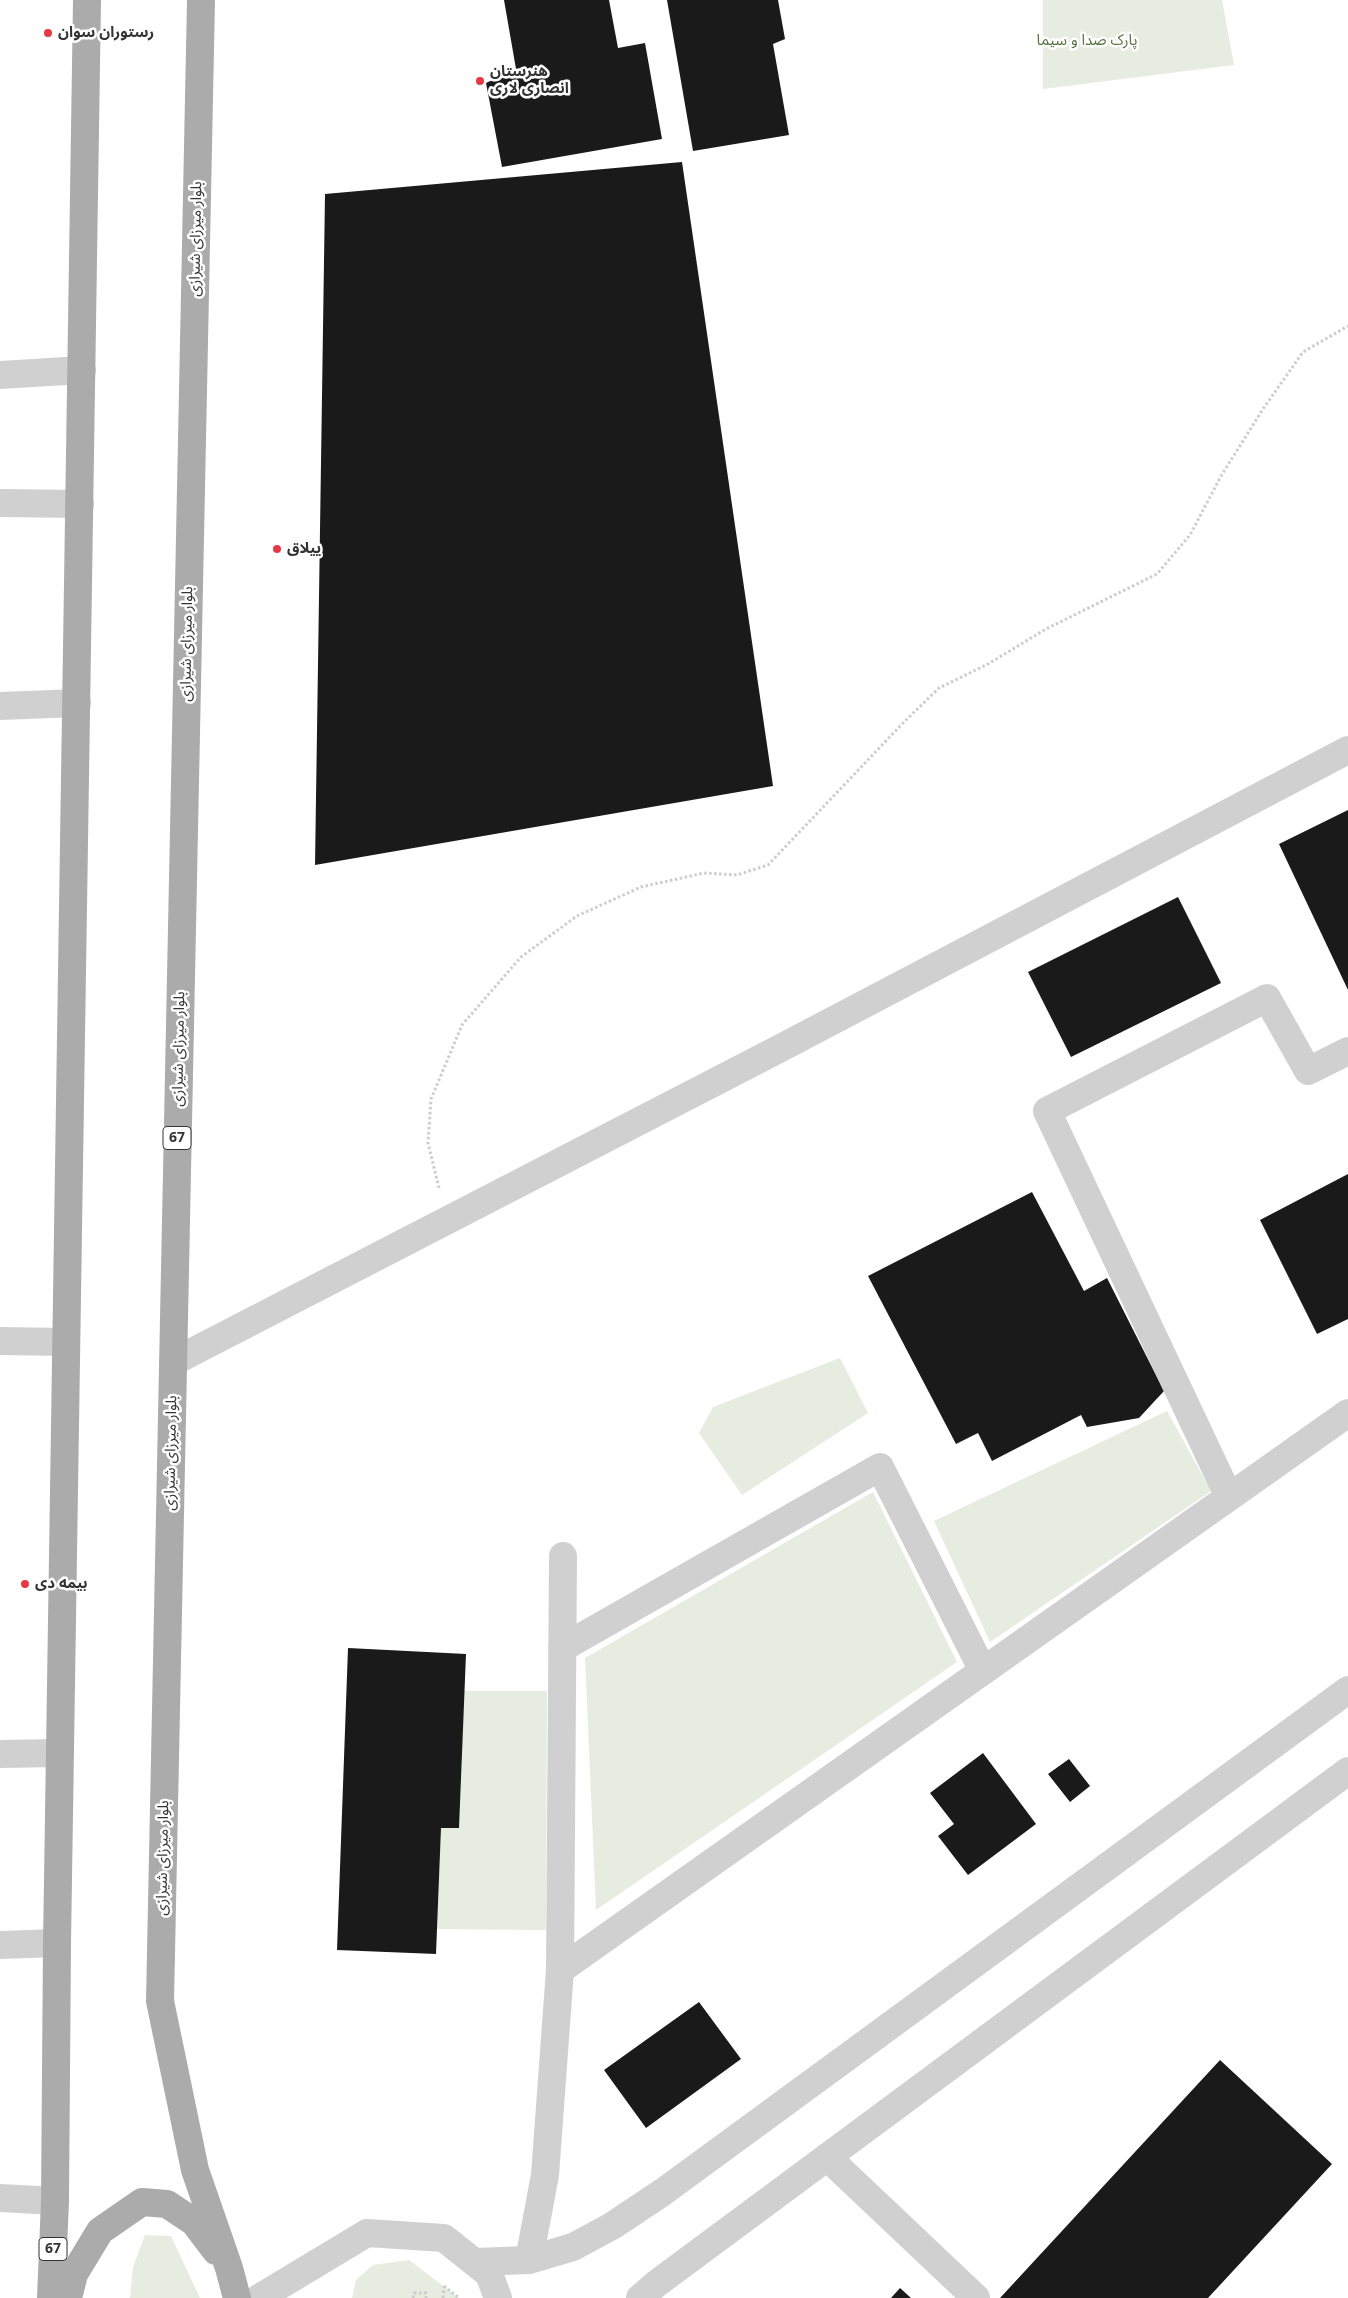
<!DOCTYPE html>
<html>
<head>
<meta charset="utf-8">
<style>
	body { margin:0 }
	canvas { display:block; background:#fff }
</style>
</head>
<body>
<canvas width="1348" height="2298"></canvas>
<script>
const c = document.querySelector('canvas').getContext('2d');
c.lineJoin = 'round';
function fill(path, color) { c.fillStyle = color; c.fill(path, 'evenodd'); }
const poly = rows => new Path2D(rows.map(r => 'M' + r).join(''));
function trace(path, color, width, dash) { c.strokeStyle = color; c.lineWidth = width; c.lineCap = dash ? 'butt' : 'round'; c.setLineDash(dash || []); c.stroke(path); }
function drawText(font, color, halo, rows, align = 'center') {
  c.font = font + ' "Open Sans","Noto Sans Arabic",sans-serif'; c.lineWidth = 5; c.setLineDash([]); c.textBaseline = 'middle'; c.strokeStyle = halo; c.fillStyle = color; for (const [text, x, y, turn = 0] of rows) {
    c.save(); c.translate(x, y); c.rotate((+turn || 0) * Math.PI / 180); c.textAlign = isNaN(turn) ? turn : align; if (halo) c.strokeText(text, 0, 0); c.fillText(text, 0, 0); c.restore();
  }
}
const green = poly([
	[1043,0,1222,0,1234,65,1043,89],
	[840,1358,868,1413,742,1495,699,1433,713,1407],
	[1167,1411,1211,1491,990,1642,934,1521],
	[873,1492,957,1662,596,1910,585,1658],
	[464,1691,547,1691,546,1930,437,1929,441,1828,459,1828],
	[145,2235,171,2236,200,2298,130,2298,133,2267],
	[409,2260,459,2298,352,2298,356,2280,373,2265]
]);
const building = poly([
	[504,0,609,0,618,48,645,43,662,139,502,167,486,83,516,69],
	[667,0,778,0,785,39,773,44,789,135,693,151],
	[682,162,773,786,315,865,325,194],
	[1348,810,1348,990,1279,844],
	[1178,897,1221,983,1071,1057,1028,972],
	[1348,1174,1348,1319,1317,1334,1260,1220],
	[1032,1192,1084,1291,1107,1278,1164,1391,1139,1418,1087,1427,1081,1415,992,1461,978,1433,956,1444,868,1276],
	[348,1648,466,1654,459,1828,441,1828,436,1954,337,1950],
	[983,1753,1036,1824,968,1875,938,1836,954,1824,930,1793],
	[1069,1759,1090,1786,1070,1802,1048,1774],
	[699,2002,741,2059,646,2128,604,2070],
	[1220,2060,1332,2164,1208,2298,1000,2298],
	[900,2288,911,2298,891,2298]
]);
const path = poly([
	[439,1188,428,1143,431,1099,462,1025,521,957,577,916,641,887,704,873,737,875,768,865,904,722,939,688,988,664,1046,629,1157,574,1190,535,1221,476,1263,409,1303,352,1348,326],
	[444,2286,459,2298],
	[413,2298,414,2293,426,2293,426,2298],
	[443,2298,444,2286]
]);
const minor = poly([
	[0,375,82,370],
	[0,503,80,504],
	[0,706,77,703],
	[0,1341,66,1342],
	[173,1362,775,1051,1348,750],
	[1229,1497,1047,1111,1267,998,1308,1071,1348,1051],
	[562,1648,880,1467,983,1671],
	[0,1754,60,1753],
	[0,1945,57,1943],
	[560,1970,1348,1413],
	[827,2157,976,2298],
	[0,2198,55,2201],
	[529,2260,545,2175,560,1970,563,1556],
	[474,2262,529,2260,573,2247,612,2226,663,2192,1348,1690],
	[259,2298,367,2233,444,2238,489,2274,498,2298],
	[640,2298,656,2284,1348,1771]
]);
const major = poly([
	[201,0,160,2001,195,2170,229,2268,237,2298],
	[51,2298,55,2201,57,1943,87,0],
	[68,2298,74,2274,100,2231,142,2202,167,2204,194,2222,216,2251]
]);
const markers = [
	[48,33,5,"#e63946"],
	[480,81,5,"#e63946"],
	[277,549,5,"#e63946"],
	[25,1584,5,"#e63946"]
];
const shields = [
	[177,1138,28],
	[53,2249,28]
];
const shieldNames = [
	["67",177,1138],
	["67",53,2249]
];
const poiNames = [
	["رستوران سوان",58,33],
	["هنرستان",490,72],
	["انصاری لاری",490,89],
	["ییلاق",287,549],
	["بیمه دی",35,1584]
];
const parkNames = [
	["پارک صدا و سیما",1087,41]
];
const streetNames = [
	["بلوار میرزای شیرازی",196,239,-89],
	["بلوار میرزای شیرازی",187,644,-89],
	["بلوار میرزای شیرازی",179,1049,-89],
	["بلوار میرزای شیرازی",171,1453,-89],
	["بلوار میرزای شیرازی",163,1858,-89]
];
fill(green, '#e6ecdf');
fill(building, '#1a1a1a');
trace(path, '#cdcdcd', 3, [2.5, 2.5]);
trace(minor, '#d0d0d0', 28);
trace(major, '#ababab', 28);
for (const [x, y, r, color] of markers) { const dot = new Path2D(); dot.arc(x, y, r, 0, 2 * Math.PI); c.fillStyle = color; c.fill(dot); trace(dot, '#fff', 2); }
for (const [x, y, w] of shields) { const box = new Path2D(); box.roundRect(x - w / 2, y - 11.5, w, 23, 4); c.fillStyle = '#fff'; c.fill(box); trace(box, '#333', 1); }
drawText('bold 14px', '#333', null, shieldNames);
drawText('bold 15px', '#333', '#fff', poiNames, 'left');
drawText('15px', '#56703f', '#fff', parkNames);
drawText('15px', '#333', '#fff', streetNames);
</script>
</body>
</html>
